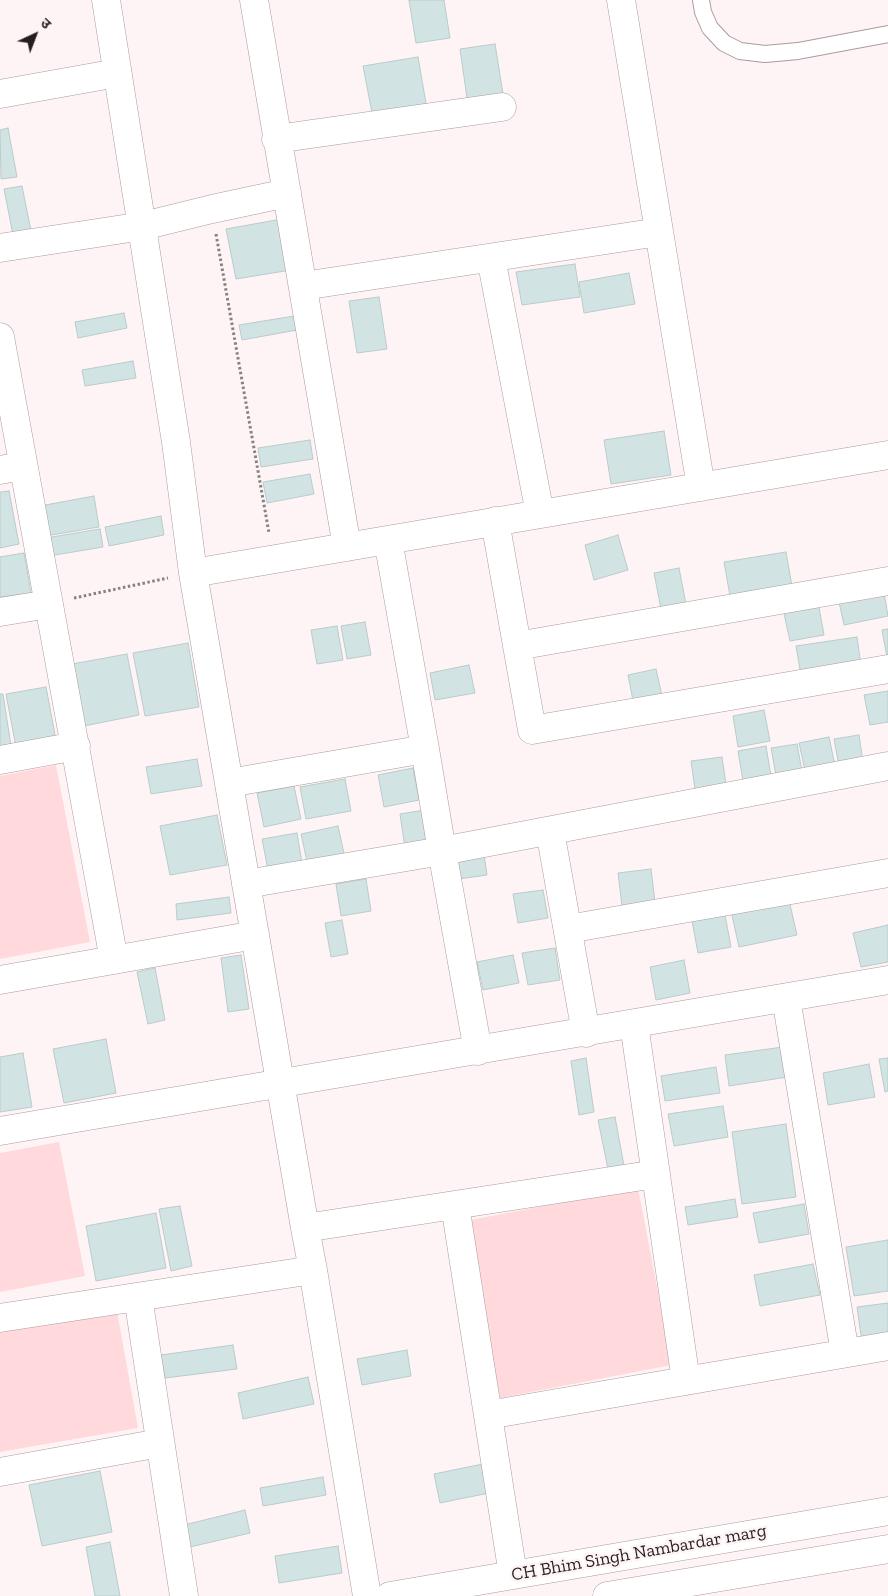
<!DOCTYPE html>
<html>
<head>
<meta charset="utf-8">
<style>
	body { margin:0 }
	#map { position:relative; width:888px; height:1596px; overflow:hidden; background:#fff4f5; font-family:"Zilla Slab","Noto Sans Devanagari",serif }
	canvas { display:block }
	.north { position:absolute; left:10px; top:10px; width:50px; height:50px; -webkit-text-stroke:4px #fff4f5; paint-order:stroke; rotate:43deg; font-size:14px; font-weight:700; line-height:20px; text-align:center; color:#241e1e }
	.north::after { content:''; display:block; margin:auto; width:18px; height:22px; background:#241e1e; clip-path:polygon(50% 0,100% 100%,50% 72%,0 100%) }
</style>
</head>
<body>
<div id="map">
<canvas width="888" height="1596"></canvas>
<div class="north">उ</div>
</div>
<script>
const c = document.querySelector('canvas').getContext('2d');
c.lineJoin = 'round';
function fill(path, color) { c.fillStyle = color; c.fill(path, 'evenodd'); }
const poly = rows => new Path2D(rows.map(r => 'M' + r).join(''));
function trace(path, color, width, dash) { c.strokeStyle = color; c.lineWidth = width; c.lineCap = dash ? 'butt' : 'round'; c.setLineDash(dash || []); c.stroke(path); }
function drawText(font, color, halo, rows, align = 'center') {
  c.font = font + ' "Zilla Slab",serif'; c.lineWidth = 5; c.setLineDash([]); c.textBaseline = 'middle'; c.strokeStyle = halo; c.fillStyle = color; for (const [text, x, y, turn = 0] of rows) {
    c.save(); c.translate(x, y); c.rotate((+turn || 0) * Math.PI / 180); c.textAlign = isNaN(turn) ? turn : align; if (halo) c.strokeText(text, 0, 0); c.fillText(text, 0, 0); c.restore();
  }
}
const green = poly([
	[56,765,90,942,0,959,0,776],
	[59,1142,85,1276,0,1292,0,1153],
	[638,1188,672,1365,500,1398,465,1221],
	[117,1311,138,1428,0,1452,0,1331]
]);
const building = poly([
	[409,0,444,0,450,38,416,43,409,0],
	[495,44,504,100,468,105,460,49,495,44],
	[418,57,427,109,373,118,363,66,418,57],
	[8,128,17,177,1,179,0,130,8,128],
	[22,186,31,231,13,235,4,189,22,186],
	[282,219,291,270,236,279,226,229,282,219],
	[575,264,580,297,522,305,516,272,575,264],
	[629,273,635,304,584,313,579,282,629,273],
	[379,297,387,349,357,353,349,301,379,297],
	[124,313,127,328,78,338,75,322,124,313],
	[294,316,297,330,242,340,239,325,294,316],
	[133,361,136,378,85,386,82,370,133,361],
	[664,431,671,475,611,484,604,440,664,431],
	[310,440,313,459,261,467,258,448,310,440],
	[310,474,314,494,267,503,263,482,310,474],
	[9,491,19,544,0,548,0,492,9,491],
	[94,496,99,527,46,536,40,506,94,496],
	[161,516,164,535,109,546,105,527,161,516],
	[100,529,103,547,49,556,46,538,100,529],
	[618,535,628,570,594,580,585,545,618,535],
	[786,552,792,586,730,596,724,562,786,552],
	[24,553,31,593,0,597,0,557,24,553],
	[679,568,686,604,661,609,654,573,679,568],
	[884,593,888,616,844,625,839,602,884,593],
	[818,602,824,635,790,641,783,609,818,602],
	[365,622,371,655,347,659,341,626,365,622],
	[337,626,343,660,317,664,311,630,337,626],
	[888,629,888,663,882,630,888,629],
	[857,637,862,672,802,681,796,646,857,637],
	[188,643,199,707,145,716,133,653,188,643],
	[127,654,139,715,84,726,72,664,127,654],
	[469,665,475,693,435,700,430,673,469,665],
	[656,669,663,700,634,706,628,675,656,669],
	[46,687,56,740,16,747,6,694,46,687],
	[888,691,888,722,870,725,864,695,888,691],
	[0,694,3,694,11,746,0,748,0,694],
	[764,710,770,741,738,747,733,716,764,710],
	[859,735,863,762,839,766,834,739,859,735],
	[829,737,836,770,806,775,799,743,829,737],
	[797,744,803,777,777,781,771,748,797,744],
	[766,746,772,782,744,787,738,751,766,746],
	[722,757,727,791,696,796,691,761,722,757],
	[197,759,202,786,151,794,146,767,197,759],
	[413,768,419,800,384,807,378,775,413,768],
	[345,779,351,811,306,819,300,787,345,779],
	[294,786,301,819,264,827,257,793,294,786],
	[431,809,437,843,405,848,400,814,431,809],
	[217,815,227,865,170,875,160,826,217,815],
	[338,826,345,858,308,866,301,834,338,826],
	[297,833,302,863,268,870,262,839,297,833],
	[483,848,487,875,452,880,447,853,483,848],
	[651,869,655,902,622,906,618,873,651,869],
	[366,879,371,911,341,916,336,884,366,879],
	[543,890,548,918,518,923,513,894,543,890],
	[229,897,231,913,177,920,176,904,229,897],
	[789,900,797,935,739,947,731,911,789,900],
	[725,915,731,947,698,953,692,921,725,915],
	[342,920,348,954,331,957,325,923,342,920],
	[888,925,888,962,861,967,853,933,888,925],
	[555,948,560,980,528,985,522,953,555,948],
	[241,955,249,1009,228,1012,221,958,241,955],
	[513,955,519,983,483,990,477,962,513,955],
	[684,960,690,993,656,1000,650,967,684,960],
	[155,968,165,1020,148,1024,137,972,155,968],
	[106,1039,116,1093,64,1103,53,1049,106,1039],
	[783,1047,788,1077,729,1086,725,1055,783,1047],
	[23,1053,32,1107,0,1112,0,1057,23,1053],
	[586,1058,594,1112,579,1115,571,1061,586,1058],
	[888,1058,888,1091,885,1092,879,1059,888,1058],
	[869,1064,875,1097,828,1105,823,1073,869,1064],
	[716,1067,720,1093,665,1101,661,1076,716,1067],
	[723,1106,728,1137,674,1146,668,1114,723,1106],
	[615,1117,625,1171,609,1174,598,1120,615,1117],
	[786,1124,796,1197,742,1204,732,1132,786,1124],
	[735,1199,738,1217,688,1225,685,1207,735,1199],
	[804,1204,809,1234,759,1243,753,1213,804,1204],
	[180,1206,192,1266,171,1271,159,1209,180,1206],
	[156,1213,166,1268,96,1281,86,1226,156,1213],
	[888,1240,888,1291,854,1296,846,1247,888,1240],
	[813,1264,820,1295,760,1306,754,1275,813,1264],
	[888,1303,888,1338,862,1342,857,1307,888,1303],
	[233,1345,237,1369,165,1378,161,1355,233,1345],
	[407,1350,411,1376,362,1385,357,1359,407,1350],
	[308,1377,314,1404,243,1419,238,1393,308,1377],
	[483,1464,489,1493,440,1503,434,1474,483,1464],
	[100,1471,112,1532,42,1546,29,1485,100,1471],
	[323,1477,326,1495,263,1506,260,1488,323,1477],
	[245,1510,250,1533,190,1547,184,1525,245,1510],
	[110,1542,120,1596,95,1596,86,1547,110,1542],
	[338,1546,342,1573,279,1583,275,1556,338,1546]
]);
const path = poly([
	[216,234,269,533],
	[74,598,168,578]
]);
const lane = poly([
	[701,0,703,12,710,28,724,43,740,51,765,54,798,51,888,34]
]);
const street = poly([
	[106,0,176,442,193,573,305,1228,313,1270,367,1596],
	[254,0,347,547],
	[621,0,701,487],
	[0,94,117,73],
	[276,139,502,107],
	[0,248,143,226,212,209,287,193],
	[491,258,540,514],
	[303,286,659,232],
	[0,337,114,960],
	[0,470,23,466],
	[495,521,532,730,888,669],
	[193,573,888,455],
	[0,612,49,604],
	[517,646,888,581],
	[425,749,442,851,888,766],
	[0,760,76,746],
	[229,783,425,749,388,540],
	[550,831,586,1033],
	[246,884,442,851,478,1051],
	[568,929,888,873],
	[0,980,255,935],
	[786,998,845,1353],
	[634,1024,686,1381],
	[0,1131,888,980],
	[455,1205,513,1575],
	[305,1228,656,1174],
	[138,1297,184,1596],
	[0,1318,313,1270],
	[488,1415,888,1346],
	[0,1472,160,1443],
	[390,1596,888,1511],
	[607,1596,888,1549]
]);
const streetNames = [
	["CH Bhim Singh Nambardar marg",639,1553,-10]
];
fill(green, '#ffd9db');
fill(building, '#d1e3e2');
trace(building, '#b9cbca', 1);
trace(lane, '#ab9b9c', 18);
trace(street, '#ab9b9c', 29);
trace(path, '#898181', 3, [2.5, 2.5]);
trace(lane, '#fff', 16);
trace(street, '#fff', 28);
drawText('18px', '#241e1e', '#fff4f5', streetNames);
</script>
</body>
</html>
